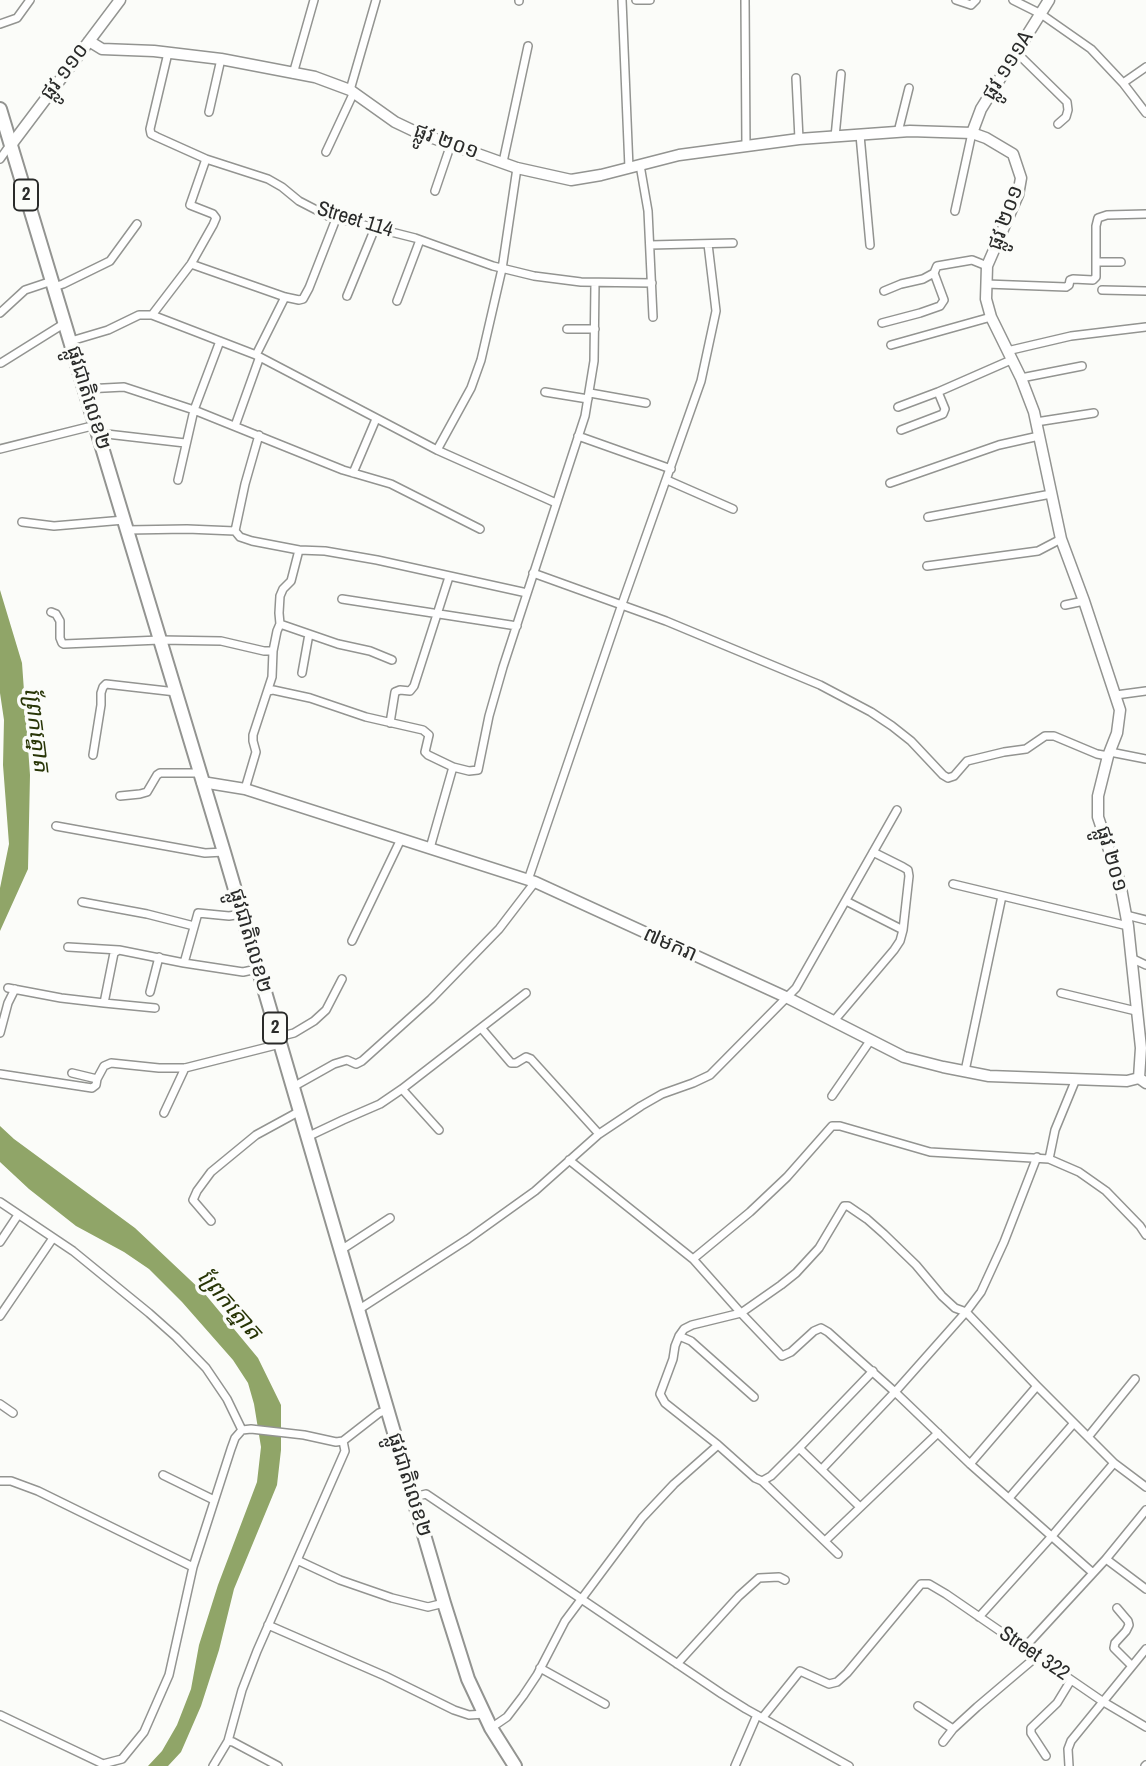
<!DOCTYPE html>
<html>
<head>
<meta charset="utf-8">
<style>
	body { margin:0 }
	canvas { display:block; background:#fbfcf9 }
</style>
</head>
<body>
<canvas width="1146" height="1766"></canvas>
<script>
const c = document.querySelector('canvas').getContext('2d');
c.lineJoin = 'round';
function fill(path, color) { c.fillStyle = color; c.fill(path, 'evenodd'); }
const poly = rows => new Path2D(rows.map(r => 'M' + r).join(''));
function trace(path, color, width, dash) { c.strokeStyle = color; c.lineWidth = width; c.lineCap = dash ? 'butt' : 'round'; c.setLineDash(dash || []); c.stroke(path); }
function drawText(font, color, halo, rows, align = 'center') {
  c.font = font + ' "Archivo Narrow","Noto Sans Khmer",sans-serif'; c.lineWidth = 7; c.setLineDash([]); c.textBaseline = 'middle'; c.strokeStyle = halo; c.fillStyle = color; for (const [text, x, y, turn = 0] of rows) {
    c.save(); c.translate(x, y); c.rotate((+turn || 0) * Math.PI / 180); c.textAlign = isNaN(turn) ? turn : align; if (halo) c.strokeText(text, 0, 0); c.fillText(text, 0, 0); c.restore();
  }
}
const water = poly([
	[0,590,22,663,30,775,28,869,0,931,0,888,9,844,3,765,4,720,0,693],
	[0,1126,14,1139,135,1228,205,1294,258,1358,281,1405,281,1450,277,1485,234,1589,219,1650,201,1706,181,1752,168,1766,148,1766,162,1751,177,1725,191,1689,199,1645,218,1585,257,1482,261,1447,254,1404,248,1383,233,1360,182,1302,149,1269,124,1252,76,1226,29,1189,0,1162]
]);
const street = poly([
	[622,0,629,168],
	[636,0,650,0],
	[745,0,746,147],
	[956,0,971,5,976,0],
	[1013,0,1041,14,1091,49,1123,83,1146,113],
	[519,1,519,0],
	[0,24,17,18,30,0],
	[1016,52,1067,102,1068,110,1066,117,1058,124],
	[168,53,150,129,151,134,157,137,206,159,268,179,282,187,299,201,328,216,415,238,493,266,534,276,581,282,652,283],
	[293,74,314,0],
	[796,78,799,139],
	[1123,83,1146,67],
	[350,90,376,0],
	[209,112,221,59],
	[898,132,909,88],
	[860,135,870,245],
	[835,137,841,74],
	[326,152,354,92],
	[0,159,10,145],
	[503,162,528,46],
	[640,165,648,211,653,317],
	[435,191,451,144],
	[955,211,972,133],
	[650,245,733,243],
	[1096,262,1096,226,1098,218,1107,215,1146,214],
	[191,264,285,297,299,300,303,299,309,288,336,219],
	[986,284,1066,287,1069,285,1070,280,1073,279,1093,280,1096,277,1096,262,1121,262],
	[54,287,63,284,110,261,137,224],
	[1102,290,1146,291],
	[884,291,901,284,923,279,934,273,937,266,972,260,987,266],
	[347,296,375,228],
	[397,301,420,240],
	[0,313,25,290,52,281],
	[152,315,191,264,213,225,216,218,213,214,190,205,206,159],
	[882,323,920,313,940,306,944,300,934,273],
	[567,329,595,329],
	[71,341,108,330,139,315,152,315,256,355,437,450,556,503],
	[891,345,991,317],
	[1007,351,1071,336,1146,327],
	[256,355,285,297],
	[1,363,65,323],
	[1021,378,1082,366],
	[85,389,124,387,194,410,343,470,391,484,480,529],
	[545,392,588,399],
	[590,393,646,403],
	[898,407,938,392,1011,360],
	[1036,422,1094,413],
	[235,426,259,359],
	[901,430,943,414,945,409,938,392],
	[98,433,185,443],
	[578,436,671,469],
	[0,449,96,425],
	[437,450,471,388,481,360,502,269,517,168],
	[353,473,376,419],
	[178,480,194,410,220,341],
	[667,480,733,509],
	[890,483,999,445,1039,436],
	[928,517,1051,494],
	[22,522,54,526,124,520],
	[127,530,187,529,235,531,240,537,252,541,299,550,325,551,377,560,527,593],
	[235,531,245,484,259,435],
	[927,566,1038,551,1061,539],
	[533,573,666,621,820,685,871,712,892,726,911,741,943,775,948,778,954,776,967,761,1004,752,1026,749,1045,736,1054,736,1097,754,1108,756],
	[342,599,517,626],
	[1065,605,1084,601],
	[51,612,56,614,60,621,60,638,62,643,64,644,160,640,221,641,264,651,273,651],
	[280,624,338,644,370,651,392,660],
	[302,673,309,634],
	[268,691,273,690,310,698,366,717,423,730,429,735,425,752,428,755,453,767,469,771,478,770,489,716,503,667,585,416,594,361,595,283],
	[1116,695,1146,691],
	[390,723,395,692,400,690,410,691,414,686,449,577],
	[1110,752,1146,759],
	[93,755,101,705,101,693,103,687,106,684,176,692],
	[245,789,256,752,253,741,253,735,272,677,273,651,277,631,280,624,279,613,280,596,283,589,291,581,299,550],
	[120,796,140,794,147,792,157,775,160,773,200,773],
	[56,826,205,853,224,852],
	[430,848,453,767],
	[873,852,903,867,908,870,909,876,903,930],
	[528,880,622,604,701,381,716,311,708,244],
	[953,884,1128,926],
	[82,902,147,914,194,926],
	[1126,915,1146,920],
	[352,941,401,839],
	[68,947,119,950],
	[1131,958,1146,965],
	[184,963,198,913,229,916,242,914],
	[8,988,61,998,104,1003,114,953,119,950,184,963,243,972,257,969],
	[150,992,159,957],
	[1061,993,1136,1011],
	[104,1003,155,1008],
	[833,1022,894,950,900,941,903,930,846,901],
	[482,1029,511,1063,516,1063,526,1057,531,1059,599,1134],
	[0,1033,8,1003,15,989],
	[278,1037,294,1033,314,1021,326,1010,342,979],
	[965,1071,1002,896],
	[72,1073,97,1079,104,1066,111,1063,159,1068,185,1068,280,1044],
	[0,1074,92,1088,96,1085,97,1079],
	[293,1087,334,1064,347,1060,356,1064,362,1061,431,999,499,929,535,882],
	[402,1089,439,1130],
	[832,1096,870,1041],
	[164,1113,185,1068],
	[307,1137,343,1120,380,1104,402,1089,526,993],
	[1049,1159,1055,1130,1076,1079],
	[569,1160,693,1259,741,1313,782,1356,791,1352,814,1331,821,1328,828,1332,895,1392,970,1464,1093,1573],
	[0,1202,73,1251,149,1313,176,1337,206,1368,227,1399,242,1430,251,1429,304,1435,336,1442,343,1441,379,1413,387,1410],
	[211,1221,193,1200,197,1191,211,1172,256,1135,300,1111],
	[0,1242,18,1215],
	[341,1250,390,1218],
	[693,1259,750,1212,787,1177,832,1126,840,1126,930,1152,1049,1159,1079,1172,1106,1191,1140,1226,1146,1235],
	[358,1310,468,1239,535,1191,599,1134,641,1106,662,1094,693,1083,710,1075,796,988,897,810],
	[0,1316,53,1238],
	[679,1336,691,1341,754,1397],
	[0,1404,13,1413],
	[1088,1437,1135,1379],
	[799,1448,860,1507],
	[970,1464,1037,1386],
	[822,1469,895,1392,966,1312,981,1292,1004,1242,1037,1157],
	[163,1475,214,1500],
	[0,1481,11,1481,38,1491,193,1567],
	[762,1481,771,1476,799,1448,873,1371],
	[414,1497,426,1494,722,1694,746,1709,849,1766],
	[1009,1498,1074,1423],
	[825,1541,938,1433],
	[838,1554,762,1481,755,1478,718,1445,665,1403,660,1394,673,1359,675,1346,679,1336,684,1329,692,1325,741,1313,781,1285,796,1273,819,1248,844,1206,848,1206,867,1219,884,1234,916,1265,942,1296,955,1308,966,1312,1037,1386,1114,1463,1146,1487],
	[1106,1559,1146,1589],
	[297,1560,340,1580,392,1598,428,1607,444,1603],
	[1117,1608,1128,1621,1129,1625,1126,1631,1115,1643,1114,1648,1132,1666],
	[979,1617,1052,1536,1114,1463],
	[268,1625,385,1676,454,1710,469,1715,485,1714],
	[1024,1648,1106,1559,1146,1510],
	[677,1664,739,1596,759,1578,779,1577,785,1580],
	[540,1668,605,1704],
	[918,1706,953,1729],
	[0,1715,103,1764,122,1759,144,1732,169,1675,193,1567,231,1449,235,1438,242,1430],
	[763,1717,800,1671,829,1684,837,1682,847,1673,921,1584,929,1584,946,1594,1102,1701,1146,1727],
	[491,1728,507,1717,523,1696,537,1675,565,1621,642,1518,674,1484,718,1445],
	[228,1741,233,1742,278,1766],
	[943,1742,953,1729,977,1707,1036,1657],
	[1046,1756,1031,1733,1031,1728,1057,1703,1071,1680],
	[213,1766,228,1741,242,1690,257,1651,345,1451,343,1441],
	[735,1766,757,1715],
	[1069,1766,1068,1749,1071,1741,1146,1649],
	[1145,1766,1146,1765]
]);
const secondary = poly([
	[89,41,102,49,154,51,221,59,315,77,350,90,395,122,416,132,517,168,571,180,601,175,679,155,799,139,910,131,972,133,986,138,1013,154,1021,178,1018,195,987,266,986,299,991,317,1021,378,1034,412,1061,539,1084,601,1120,710,1117,733,1108,756,1098,796,1098,817,1120,883,1128,926,1141,1048,1139,1078,1146,1083],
	[972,133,981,109,1049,0],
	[11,145,120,0],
	[202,782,245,789,535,882,788,998,904,1057,943,1067,989,1076,1127,1081,1139,1078]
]);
const highway = poly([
	[0,109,224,852,444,1603,468,1679,491,1728,515,1766]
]);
const shields = [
	[26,195,24],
	[275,1028,24]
];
const shieldNames = [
	["2",26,195],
	["2",275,1028]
];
const streetNames = [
	["ផ្លូវ ១១១A",1008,66,-58],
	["ផ្លូវ ១១០",65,72,-53],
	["ផ្លូវ ២០១",446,142,20],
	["ផ្លូវ ២០១",1006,218,-70],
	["Street 114",355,220,17],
	["ផ្លូវជាតិលេខ២",88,398,73],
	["ផ្លូវ ២០១",1111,859,74],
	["ផ្លូវជាតិលេខ២",250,941,74],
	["៧មករា",670,945,24],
	["ផ្លូវជាតិលេខ២",409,1485,73],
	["Street 322",1034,1654,34]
];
const waterNames = [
	["ព្រែកត្នោត",36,730,83],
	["ព្រែកត្នោត",229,1305,49]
];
fill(water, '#90a568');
trace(street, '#939491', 10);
trace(secondary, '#939491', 13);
trace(highway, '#939491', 16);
trace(street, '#fff', 7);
trace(secondary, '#fff', 10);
trace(highway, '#fff', 12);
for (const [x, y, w] of shields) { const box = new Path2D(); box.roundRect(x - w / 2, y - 15.5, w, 31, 5); c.fillStyle = '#fbfcf9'; c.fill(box); trace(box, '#2a2b2a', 2); }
drawText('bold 19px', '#2a2b2a', null, shieldNames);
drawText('21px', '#2a2b2a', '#fbfcf9', streetNames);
drawText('italic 23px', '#283506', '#fbfcf9', waterNames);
</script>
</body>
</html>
